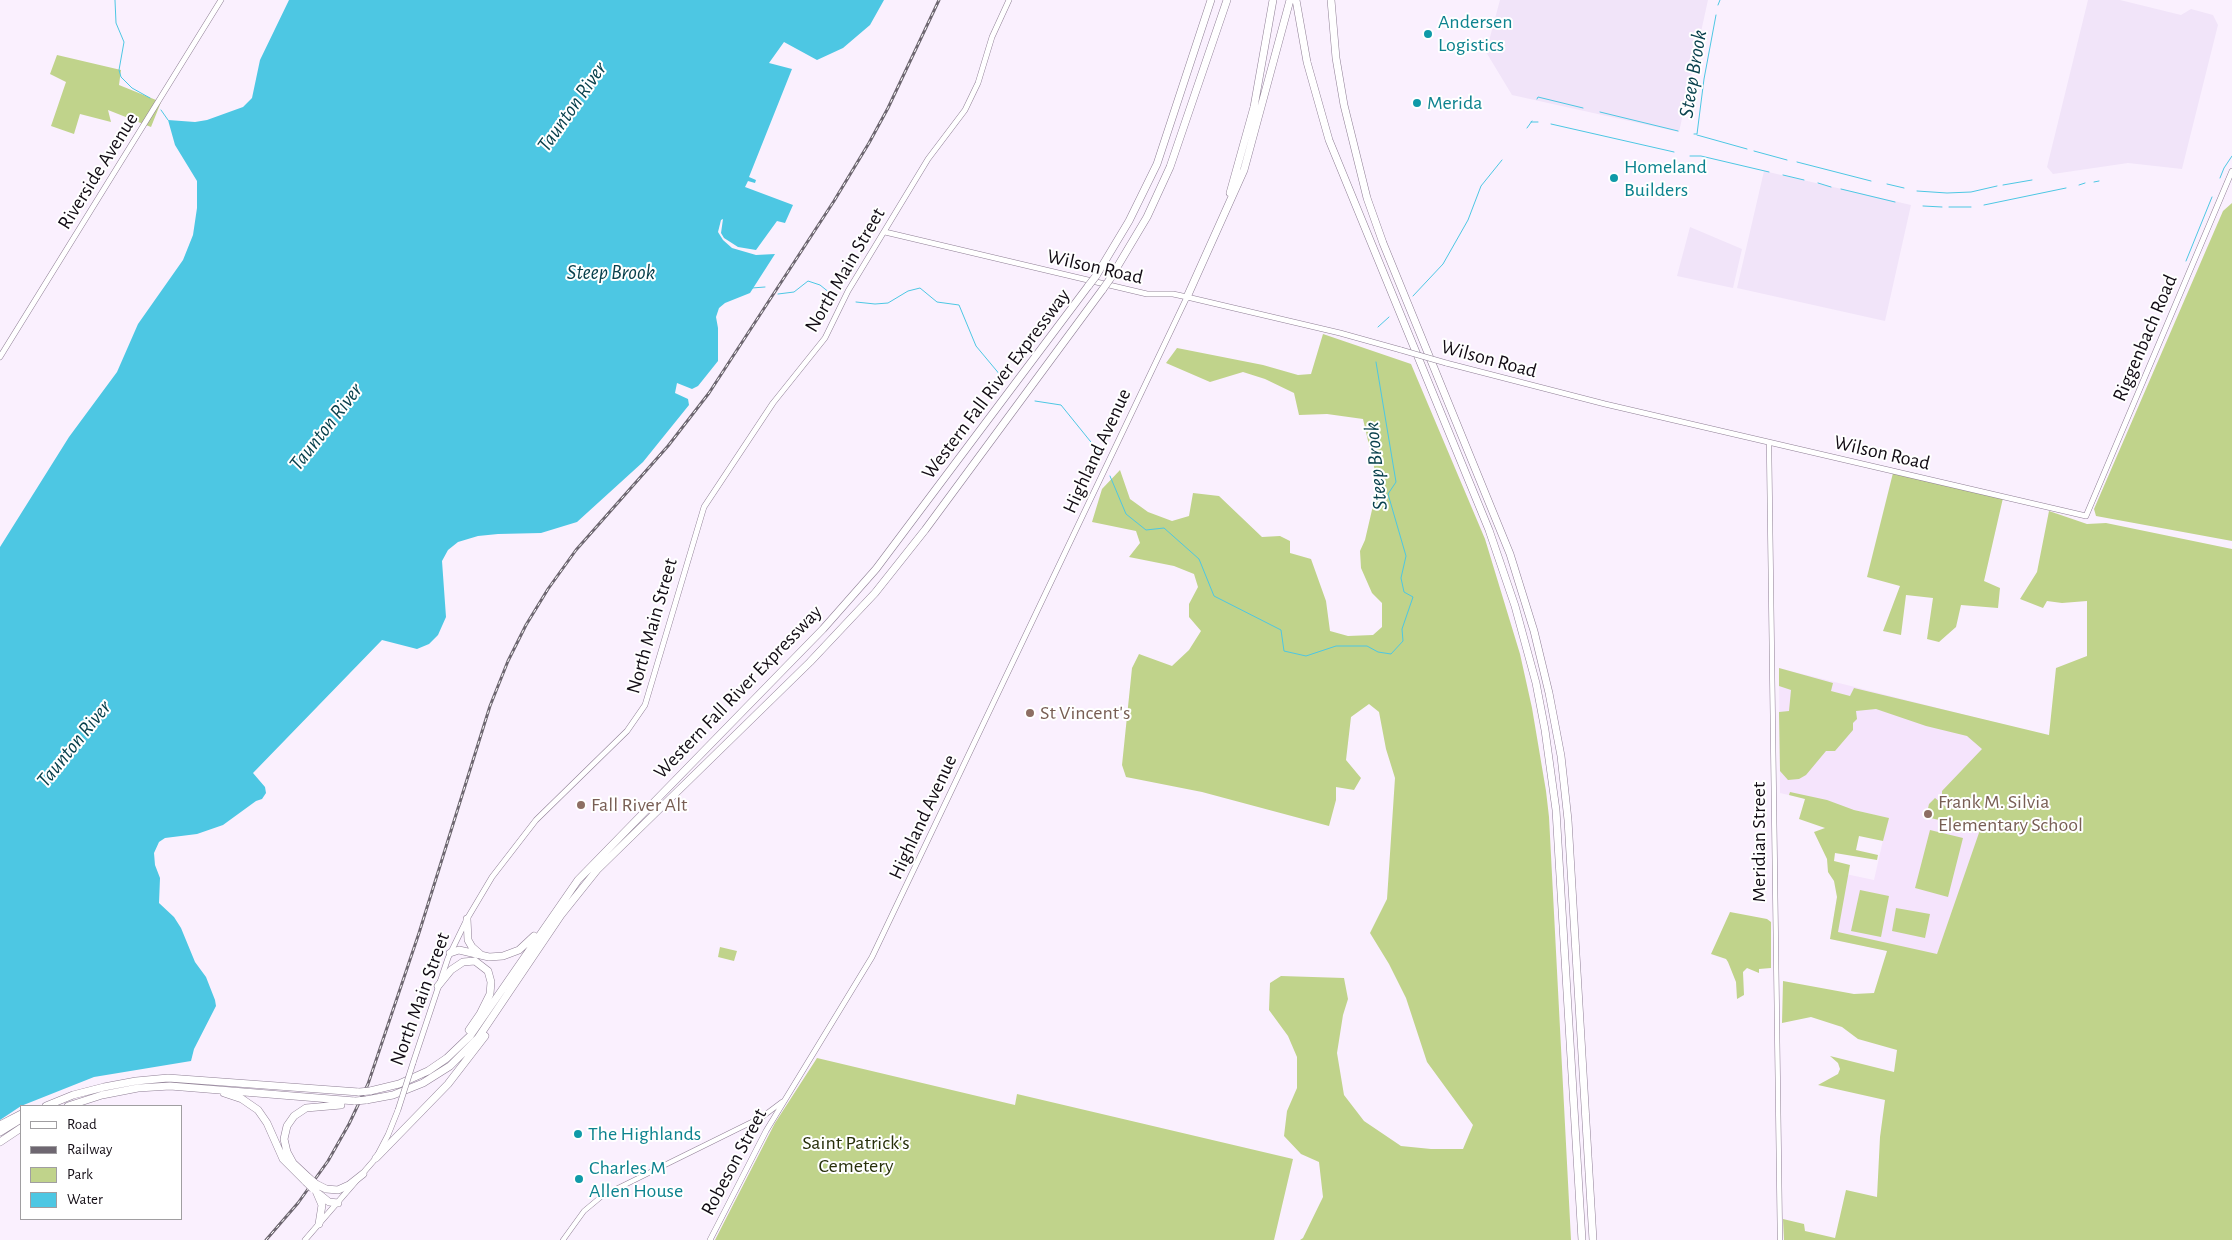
<!DOCTYPE html>
<html>
<head>
<meta charset="utf-8">
<style>
	body { margin:0 }
	#map { position:relative; width:2232px; height:1240px; overflow:hidden; background:#faf0fe; font-family:"Alegreya Sans",sans-serif }
	canvas { display:block }
	.legend { position:absolute; left:20px; top:1105px; width:162px; height:115px; box-sizing:border-box; background:#fff; border:1px solid #a09ea1; margin:0; padding:6px 9px; list-style:none; font-size:15px; color:#120c14 }
	.legend li { display:flex; align-items:center; gap:10px; height:25px }
	.legend b { width:25px; border:1px solid #a09ea1 }
</style>
</head>
<body>
<div id="map">
<canvas width="2232" height="1240"></canvas>
<ul class="legend">
<li><b style="height:6px;background:#fff"></b>Road</li>
<li><b style="height:6px;background:#6e6771"></b>Railway</li>
<li><b style="height:14px;background:#c0d38b"></b>Park</li>
<li><b style="height:14px;background:#4dc7e3"></b>Water</li>
</ul>
</div>
<script>
const c = document.querySelector('canvas').getContext('2d');
c.lineJoin = 'round';
function fill(path, color) { c.fillStyle = color; c.fill(path, 'evenodd'); }
const poly = rows => new Path2D(rows.map(r => 'M' + r).join(''));
function trace(path, color, width, dash) { c.strokeStyle = color; c.lineWidth = width; c.lineCap = dash ? 'butt' : 'round'; c.setLineDash(dash || []); c.stroke(path); }
function drawText(font, color, halo, rows, align = 'center') {
  c.font = font + ' "Alegreya Sans",sans-serif'; c.lineWidth = 4; c.setLineDash([]); c.textBaseline = 'middle'; c.strokeStyle = halo; c.fillStyle = color; for (const [text, x, y, turn = 0] of rows) {
    c.save(); c.translate(x, y); c.rotate((+turn || 0) * Math.PI / 180); c.textAlign = isNaN(turn) ? turn : align; if (halo) c.strokeText(text, 0, 0); c.fillText(text, 0, 0); c.restore();
  }
}
const industrial = poly([
	[1500,0,1708,0,1679,132,1512,95,1486,52],
	[2088,0,2120,0,2181,15,2191,9,2213,15,2218,25,2182,169,2128,163,2053,174,2047,167],
	[1764,171,1911,205,1885,321,1737,288],
	[1690,227,1742,249,1733,288,1677,276]
]);
const built = poly([
	[1779,668,2006,725,1978,838,1935,961,1830,939,1841,873,1874,880,1888,818,1780,793]
]);
const green = poly([
	[57,55,121,70,119,85,161,102,151,127,108,110,111,122,80,114,74,134,51,126,66,82,50,74],
	[2232,203,2232,541,2096,516,2094,509,2223,211],
	[1323,334,1411,364,1485,539,1520,654,1532,708,1546,791,1549,817,1571,1240,1300,1240,1303,1238,1323,1197,1319,1162,1301,1154,1284,1136,1287,1111,1297,1088,1297,1057,1288,1036,1269,1010,1270,983,1281,976,1344,978,1348,999,1343,1015,1337,1053,1344,1095,1364,1121,1401,1146,1431,1149,1463,1149,1473,1125,1427,1062,1406,998,1389,964,1370,933,1387,899,1395,778,1386,749,1379,712,1369,704,1351,717,1346,760,1361,778,1354,790,1336,787,1336,800,1329,826,1202,792,1126,777,1122,765,1132,668,1139,654,1172,666,1189,650,1201,631,1189,617,1189,604,1198,587,1194,574,1174,566,1129,557,1140,543,1136,531,1092,522,1102,489,1120,470,1130,499,1148,512,1172,521,1189,516,1193,493,1219,496,1262,537,1280,536,1290,541,1290,553,1311,559,1326,601,1330,631,1348,636,1373,635,1382,627,1382,603,1372,593,1361,568,1360,551,1365,540,1378,484,1363,419,1327,414,1299,415,1294,393,1265,379,1243,372,1210,382,1166,363,1177,348,1263,365,1298,375,1311,374],
	[1893,473,2003,498,1984,581,2000,588,1998,608,1961,605,1956,627,1939,642,1927,639,1933,598,1906,595,1901,635,1883,631,1900,586,1867,577],
	[2049,511,2087,524,2106,523,2232,549,2232,1240,1784,1240,1783,1219,1804,1224,1805,1231,1835,1238,1846,1190,1877,1197,1880,1137,1885,1100,1818,1085,1838,1074,1840,1069,1838,1063,1830,1056,1894,1072,1897,1050,1858,1039,1842,1027,1811,1017,1782,1023,1783,981,1854,994,1874,993,1887,951,1830,939,1837,897,1834,881,1828,872,1827,859,1814,832,1825,828,1799,819,1805,799,1789,795,1790,792,1827,800,1854,810,1889,818,1883,841,1859,836,1856,850,1878,855,1877,860,1835,853,1834,861,1850,865,1838,932,1937,954,1981,827,1972,824,1970,827,1926,817,1929,804,1935,798,1950,810,1953,807,1942,796,1942,791,1982,749,1967,736,1926,726,1876,709,1856,711,1857,719,1853,723,1853,730,1835,751,1826,751,1806,775,1799,779,1788,780,1780,771,1779,712,1789,711,1791,690,1779,686,1779,668,1833,683,1831,691,1850,696,1854,688,2049,735,2056,668,2087,656,2087,601,2062,603,2047,601,2043,608,2020,599,2037,572],
	[1930,830,1963,838,1948,897,1915,888],
	[1860,890,1889,896,1881,937,1851,931],
	[1896,908,1930,914,1925,938,1892,931],
	[1730,912,1767,919,1771,922,1771,968,1759,969,1759,973,1747,968,1743,972,1744,995,1737,999,1736,982,1728,962,1726,959,1711,954],
	[720,947,737,951,734,961,718,957],
	[817,1058,1015,1105,1017,1094,1293,1159,1274,1240,715,1240,775,1123]
]);
const water = poly([
	[289,0,884,0,870,25,843,48,817,60,784,42,769,63,792,69,749,177,756,180,755,183,748,181,745,187,793,205,785,223,777,221,756,250,738,247,724,238,721,233,723,219,721,220,718,232,723,240,732,248,756,255,775,254,750,293,725,303,719,308,716,317,718,328,718,361,698,386,692,389,677,383,675,393,688,399,689,405,643,462,577,522,541,533,498,534,478,536,458,542,448,550,442,561,446,617,438,635,429,644,417,649,382,640,253,773,265,787,266,793,262,799,256,801,223,825,197,834,165,838,159,842,154,853,155,865,160,878,159,903,174,917,181,928,195,962,206,977,215,1000,216,1006,194,1049,191,1061,94,1077,21,1106,0,1120,0,547,69,437,117,372,138,324,183,260,193,235,197,208,197,181,175,145,168,120,195,122,207,120,243,107,252,98,260,60]
]);
const stream = poly([
	[115,0,116,23,124,42,119,70,121,77,132,88,150,98],
	[1718,5,1720,0],
	[1537,99,1538,97,1583,108],
	[161,110,168,120],
	[1600,112,1678,131],
	[1531,122,1538,122],
	[1551,124,1674,152],
	[1527,128,1532,121],
	[1694,134,1697,134,1704,79,1716,15],
	[1697,135,1747,149],
	[1754,151,1787,160],
	[1690,156,1701,156,1769,172],
	[1797,162,1871,181],
	[1783,175,1804,180],
	[2220,178,2224,168,2232,156],
	[2094,182,2099,181],
	[1818,183,1831,187],
	[1887,184,1904,188],
	[2003,185,2032,180],
	[2079,185,2085,183],
	[1841,189,1895,202],
	[1917,191,1947,193,1971,192,1997,186],
	[1984,205,2066,188],
	[1923,206,1942,207],
	[1949,207,1971,207],
	[2186,261,2212,197],
	[752,288,765,287],
	[778,294,794,292,808,281,820,285,835,297],
	[1413,296,1443,264,1468,220,1481,186,1502,160],
	[856,302,875,304,888,303,908,291,920,288,937,302,959,305,976,346,1001,376],
	[1378,327,1389,317],
	[1035,401,1061,405,1099,452],
	[1110,476,1126,514,1146,530,1164,528,1199,559,1214,596,1281,630,1284,651,1306,656,1336,646,1367,646,1378,652,1391,654,1403,641,1402,629,1413,597,1404,592,1401,578,1406,556,1388,494,1396,482,1376,362]
]);
const tertiary = poly([
	[1769,443,1780,1240],
	[563,1240,584,1211,602,1196,762,1117,782,1102]
]);
const secondary = poly([
	[885,232,1147,294,1173,294,1187,297,1340,333,1401,350],
	[0,357,221,0],
	[1446,363,1605,404,2086,516,2232,171],
	[413,1063,448,958,467,919,492,877,536,820,627,731,645,705,704,507,773,403,825,338,848,291,928,159,965,110,978,83,992,37,1009,0],
	[305,1240,376,1158,388,1135,398,1110],
	[710,1240,766,1131,872,957,1187,297]
]);
const motorway = poly([
	[1296,0,1307,62,1329,140,1489,530,1515,606,1536,683,1545,730,1556,810,1582,1240],
	[1331,0,1336,58,1344,105,1367,198,1383,243,1510,554,1534,631,1549,693,1561,756,1568,820,1593,1240],
	[1230,193,1254,107,1273,0],
	[1096,276,1129,221,1157,164,1211,0],
	[1110,279,1147,217,1170,167,1227,0],
	[1187,297,1244,170,1290,0],
	[467,919,468,940,472,947,480,954],
	[450,953,459,950,489,957,503,956,519,950,534,936],
	[438,986,451,970,463,962,475,961,488,971,491,982,490,994,480,1014,469,1030],
	[370,1091,399,1084,428,1071,447,1058,470,1036,578,880,823,629,876,569,1089,285],
	[224,1093,242,1099,258,1110,267,1123,283,1159,306,1182],
	[366,1100,393,1095,423,1083,450,1066,478,1038,561,915,597,870,810,662,875,593,925,530,1103,289],
	[46,1106,73,1095,104,1087,136,1081,168,1078,359,1092],
	[68,1106,102,1095,138,1088,170,1086,355,1101],
	[0,1125,21,1114],
	[0,1132,21,1119],
	[0,1142,21,1128],
	[376,1158,448,1084,485,1036],
	[309,1178,293,1163,287,1152,284,1139,287,1126,294,1116,306,1108,341,1105],
	[316,1184,326,1189,338,1190,349,1185,363,1174],
	[316,1191,322,1205,319,1224],
	[319,1194,329,1202,338,1203]
]);
const rail = poly([
	[266,1240,298,1203,328,1161,349,1124,368,1084,419,933,490,706,508,661,526,625,548,589,576,550,668,446,709,393,834,201,869,143,888,108,939,0]
]);
const secondaryBridge = poly([
	[1401,350,1446,363],
	[398,1110,413,1063]
]);
const motorwayBridge = poly([
	[1089,285,1096,276],
	[1103,289,1110,279],
	[359,1092,370,1091],
	[355,1101,366,1100],
	[309,1178,316,1184],
	[306,1182,313,1189]
]);
const markers = [
	[1428,34,5,"#0f9aa8"],
	[1417,103,5,"#0f9aa8"],
	[1614,178,5,"#0f9aa8"],
	[1030,713,5,"#8d6e63"],
	[581,805,5,"#8d6e63"],
	[1928,814,5,"#8d6e63"],
	[578,1134,5,"#0f9aa8"],
	[579,1179,5,"#0f9aa8"]
];
const cultureNames = [
	["Andersen",1438,22],
	["Logistics",1438,45],
	["Merida",1427,103],
	["Homeland",1624,167],
	["Builders",1624,190],
	["The Highlands",588,1134],
	["Charles M",589,1168],
	["Allen House",589,1191]
];
const streetNames = [
	["Riverside Avenue",98,171,-58],
	["Wilson Road",1095,267,13],
	["North Main Street",845,270,-60],
	["Riggenbach Road",2145,338,-67],
	["Wilson Road",1489,359,15],
	["Western Fall River Expressway",996,384,-53],
	["Highland Avenue",1097,451,-65],
	["Wilson Road",1882,453,13],
	["North Main Street",652,626,-74],
	["Western Fall River Expressway",738,692,-46],
	["Highland Avenue",923,817,-65],
	["Meridian Street",1759,842,-90],
	["North Main Street",420,999,-70],
	["Robeson Street",734,1162,-62]
];
const educationNames = [
	["St Vincent's",1040,713],
	["Frank M. Silvia",1938,802],
	["Elementary School",1938,825],
	["Fall River Alt",591,805]
];
const parkNames = [
	["Saint Patrick's",856,1143],
	["Cemetery",856,1166]
];
const waterNames = [
	["Steep Brook",1693,74,-81],
	["Taunton River",572,107,-55],
	["Steep Brook",611,273],
	["Taunton River",326,427,-52],
	["Steep Brook",1376,466,-96],
	["Taunton River",74,744,-51]
];
fill(industrial, '#f1e4f9');
fill(built, '#f5e4fc');
fill(green, '#c0d38b');
fill(water, '#4dc7e3');
trace(stream, '#4dc7e3', 1);
trace(tertiary, '#8f7f95', 5.5);
trace(secondary, '#8f7f95', 6);
trace(motorway, '#8f7f95', 8);
trace(tertiary, '#fff', 4.5);
trace(secondary, '#fff', 5);
trace(motorway, '#fff', 7);
trace(rail, '#6e6771', 3);
trace(rail, '#fff', 1, [4]);
trace(secondaryBridge, '#8f7f95', 6, []);
trace(motorwayBridge, '#8f7f95', 8, []);
trace(secondaryBridge, '#fff', 5);
trace(motorwayBridge, '#fff', 7);
for (const [x, y, r, color] of markers) { const dot = new Path2D(); dot.arc(x, y, r, 0, 2 * Math.PI); c.fillStyle = color; c.fill(dot); trace(dot, '#fff', 2); }
drawText('20px', '#0d838f', '#fff', cultureNames, 'left');
drawText('20px', '#120c14', '#fff', streetNames);
drawText('20px', '#785e54', '#fff', educationNames, 'left');
drawText('20px', '#272f0a', '#fff', parkNames);
drawText('italic 21px', '#09414d', '#fff', waterNames);
</script>
</body>
</html>
